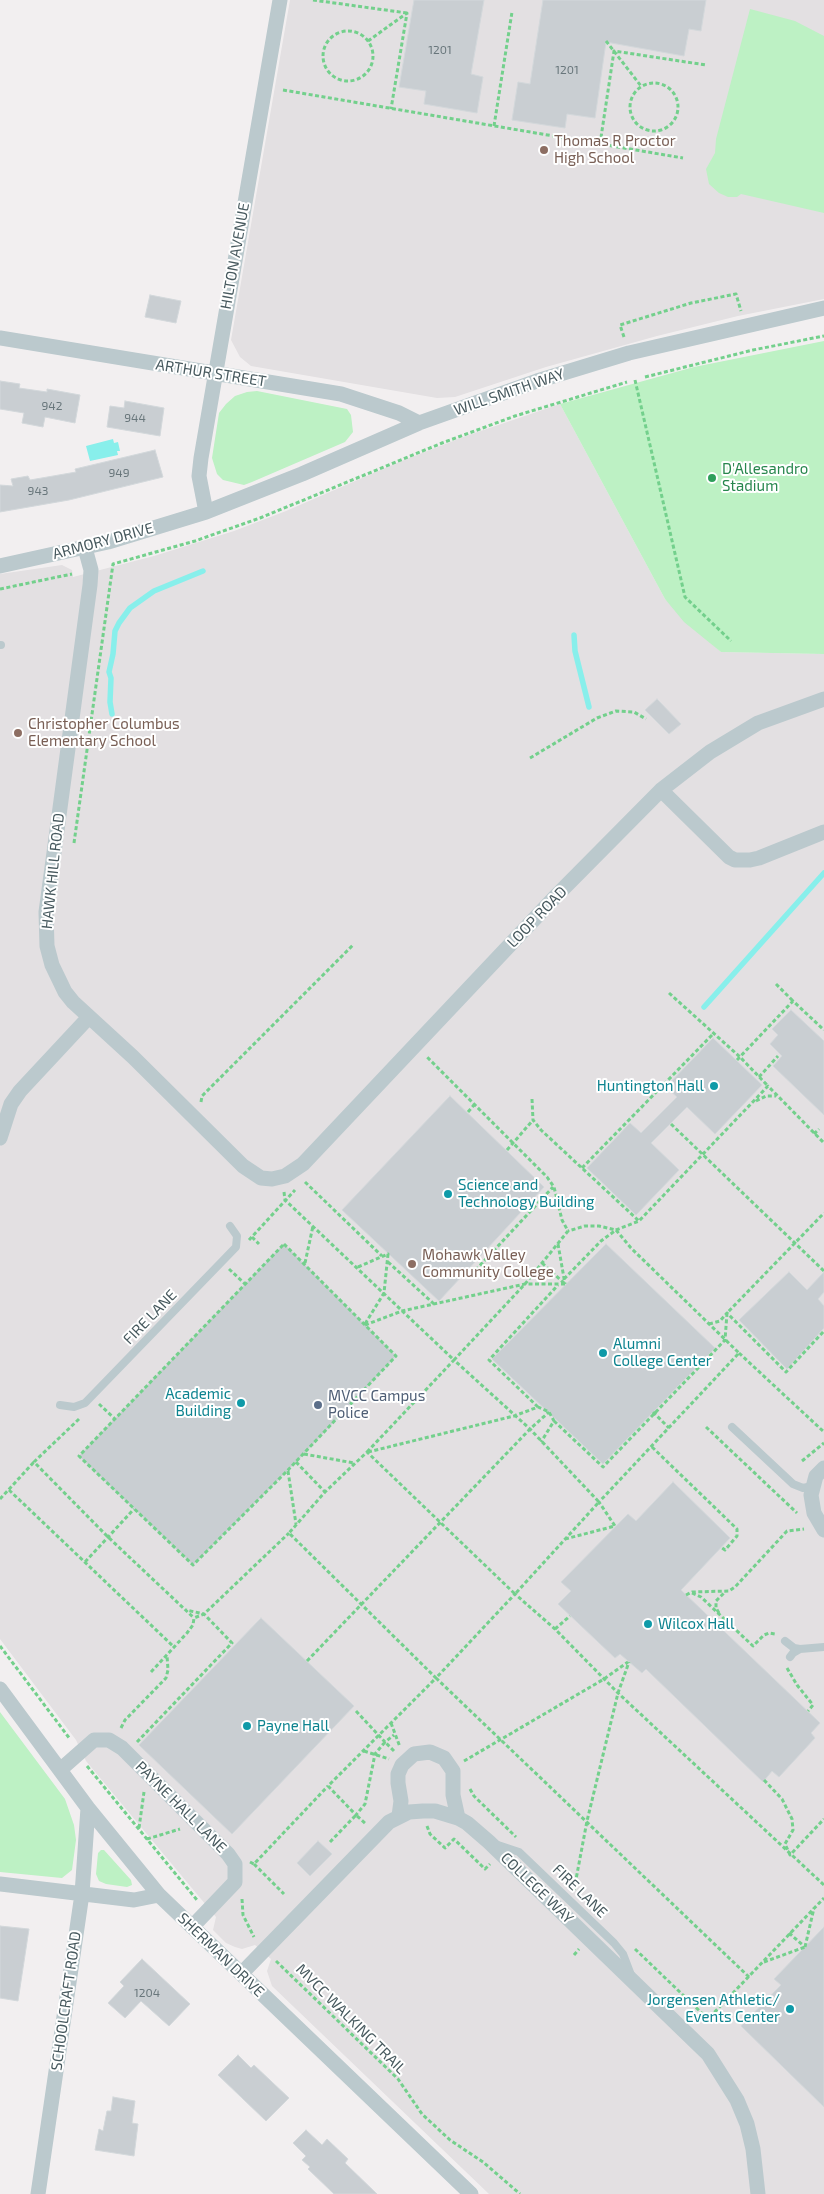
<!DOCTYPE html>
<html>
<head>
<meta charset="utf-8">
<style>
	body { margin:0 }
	canvas { display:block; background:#f2eff0 }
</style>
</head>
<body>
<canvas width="824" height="2194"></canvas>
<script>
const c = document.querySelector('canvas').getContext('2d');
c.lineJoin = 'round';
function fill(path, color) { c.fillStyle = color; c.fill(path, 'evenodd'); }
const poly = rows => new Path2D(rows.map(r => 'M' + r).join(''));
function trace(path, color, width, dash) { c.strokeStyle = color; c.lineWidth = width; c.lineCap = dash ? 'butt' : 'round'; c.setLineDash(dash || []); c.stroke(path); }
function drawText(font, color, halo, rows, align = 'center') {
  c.font = font + ' "Exo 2",sans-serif'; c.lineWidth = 4; c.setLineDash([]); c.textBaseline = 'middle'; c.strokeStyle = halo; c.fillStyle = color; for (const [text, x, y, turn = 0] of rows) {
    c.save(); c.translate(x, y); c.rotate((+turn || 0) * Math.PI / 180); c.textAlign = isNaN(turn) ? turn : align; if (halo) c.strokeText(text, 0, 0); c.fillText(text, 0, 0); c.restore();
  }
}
const education = poly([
	[290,0,824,0,824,299,738,316,657,336,546,367,455,397,437,398,251,366,240,357,231,340],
	[560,404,665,599,721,652,824,654,824,2194,489,2194,272,1986,267,1971,271,1959,255,1945,242,1949,235,1947,226,1943,213,1930,216,1917,86,1761,76,1740,0,1639,0,574,62,565,72,570,73,577,154,556,234,531,286,511,399,462,466,436]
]);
const green = poly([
	[750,9,795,21,824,36,824,213,741,194,737,197,728,197,719,193,709,184,706,169,715,153,716,139],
	[824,341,824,654,721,652,684,622,665,599,560,404,694,367],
	[257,391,347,409,351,415,353,432,345,442,252,482,244,485,223,480,217,474,212,458,219,413,226,404,235,396,247,392],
	[0,1712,65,1799,74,1825,76,1840,72,1870,62,1878,0,1872],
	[101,1850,104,1850,131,1880,132,1885,127,1887,106,1884,99,1881,96,1874,98,1853]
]);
const water = poly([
	[113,439,114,443,118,442,120,451,117,451,118,455,90,461,86,446]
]);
const stream = poly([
	[574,635,575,651,589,707],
	[112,714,110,702,111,678,109,672,113,654,115,631,119,623,130,608,154,591,203,571],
	[704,1007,824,873]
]);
const building = poly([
	[414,0,484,0,471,74,483,77,477,113,424,104,426,91,399,87,414,0],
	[543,0,706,0,701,31,689,29,684,56,606,42,595,118,567,114,565,128,512,120,518,82,530,84,543,0],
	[150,295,181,301,176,323,145,317,150,295],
	[0,381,20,384,19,388,47,392,47,389,80,395,75,423,45,417,43,427,22,423,24,413,0,409,0,381],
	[125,401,164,408,160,436,107,427,110,406,124,408,125,401],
	[155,450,163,477,69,500,0,512,0,485,13,486,11,479,28,476,30,480,76,472,75,469,155,450],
	[657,699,681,724,669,734,645,710,657,699],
	[791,1010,824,1041,824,1115,773,1066,782,1056,770,1044,778,1035,772,1029,791,1010],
	[713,1038,762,1085,715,1134,687,1107,651,1143,679,1170,636,1215,587,1168,630,1123,641,1133,677,1097,666,1087,713,1038],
	[450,1096,544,1187,439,1301,342,1210,450,1096],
	[284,1244,396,1356,296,1462,193,1565,79,1456,284,1244],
	[606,1244,715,1348,603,1464,492,1359,606,1244],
	[789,1272,807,1290,824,1272,824,1292,818,1299,824,1306,824,1328,787,1369,739,1320,789,1272],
	[673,1482,730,1538,681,1590,820,1723,811,1733,815,1738,779,1777,772,1771,763,1782,646,1669,642,1673,620,1654,615,1658,558,1604,571,1591,561,1582,628,1514,636,1521,673,1482],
	[261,1618,354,1706,232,1834,139,1745,261,1618],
	[318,1841,332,1854,310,1876,297,1863,318,1841],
	[0,1926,29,1929,18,2001,0,1998,0,1926],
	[824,1927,824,2107,741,2026,781,1985,774,1979,824,1927],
	[142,1959,190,2004,169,2026,141,2001,125,2018,108,2003,124,1986,120,1982,142,1959],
	[238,2055,251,2068,254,2065,289,2098,266,2121,218,2075,238,2055],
	[113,2097,135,2101,132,2123,138,2124,134,2156,95,2150,99,2129,103,2131,107,2111,111,2111,113,2097],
	[306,2130,322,2145,327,2139,348,2159,345,2163,377,2194,334,2194,308,2169,310,2167,302,2160,306,2156,293,2143,306,2130]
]);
const path = poly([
	[313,0,407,13],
	'323 56a25 25 0 1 1 50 0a25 25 0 1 1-50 0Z',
	[368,41,407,13,391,109],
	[606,41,641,86],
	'630 107a24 24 0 1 1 48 0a24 24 0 1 1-48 0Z',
	[283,90,683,158],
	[494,126,512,12],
	[600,144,614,51,706,65],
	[624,337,620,325,691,303,736,294,741,311],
	[645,377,753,350,824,336],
	[635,380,685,597,731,641],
	[0,589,72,574],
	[530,758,597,718,616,711,634,712,646,719],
	[74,843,113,564,195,541,260,518,442,443,515,416,627,382],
	[776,984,793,1001],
	[669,993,740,1057,768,1086],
	[737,1060,793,1001,824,1030],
	[759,1077,778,1056],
	[532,1099,533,1120,541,1130,639,1221],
	[756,1101,766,1096,776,1096],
	[201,1102,202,1096,354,944],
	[468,1112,474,1105],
	[671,1124,824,1271],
	[814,1134,819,1129],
	[507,1150,533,1120],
	[582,1168,713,1034],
	[305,1182,382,1256],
	[284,1192,285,1200,454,1360,525,1284,568,1231,562,1220,554,1187,547,1177,426,1056],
	[252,1237,259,1244],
	[249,1240,295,1190],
	[284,1244,396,1356,288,1470,193,1565,79,1456,284,1244],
	[558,1244,565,1284],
	[388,1262,434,1304],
	[305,1263,313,1226],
	[542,1263,565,1284],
	[358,1267,388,1254,384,1293,365,1324],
	[229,1269,245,1284],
	[466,1271,471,1275,553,1187],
	[564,1279,601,1241,616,1230,639,1221,768,1086,824,1143],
	[709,1324,720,1321,727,1313,786,1372,824,1331],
	[365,1325,402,1311,525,1284,565,1284],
	[739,1353,824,1432],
	[99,1404,115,1419],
	[538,1407,489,1360,558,1285],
	[653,1412,669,1428],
	[79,1419,34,1462,108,1537,194,1618],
	[554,1421,603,1467,725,1340,727,1313,824,1213],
	[706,1427,797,1513],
	[652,1447,737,1529,737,1536,725,1550,721,1547],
	[367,1452,454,1360,530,1429,599,1502,515,1594,367,1452,325,1492,289,1533,436,1678,328,1786,356,1815,365,1804,375,1754,385,1742,394,1751],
	[368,1452,514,1416,538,1407,549,1412,554,1421,541,1442],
	[304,1454,354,1463],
	[802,1461,824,1443],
	[296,1462,325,1492],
	[288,1471,296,1524],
	[9,1490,174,1647],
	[0,1499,34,1462],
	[565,1539,615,1526,599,1502,739,1353,631,1248,616,1230,599,1226,585,1226,568,1231],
	[85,1562,134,1509],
	[692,1593,701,1597,753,1646,764,1635,769,1633,775,1634],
	[686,1595,692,1592,729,1591,735,1587,787,1531,804,1529],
	[719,1613,716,1608,716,1601,725,1592],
	[555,1629,570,1616],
	[0,1646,70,1739],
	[307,1661,530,1429,549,1412],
	[787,1668,797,1685,813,1705,808,1711],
	[151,1672,187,1633,193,1625,194,1618,204,1614,289,1533],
	[356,1711,385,1742,394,1735],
	[391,1723,400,1747],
	[121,1728,125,1720,166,1678,168,1670,167,1655],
	[137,1742,232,1643,204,1614,186,1610],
	[364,1751,389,1759],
	[464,1761,604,1679,628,1662],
	[87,1766,197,1900],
	[764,1780,782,1799,792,1819,793,1830,785,1844,790,1855,824,1819],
	[470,1789,474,1796,516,1837],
	[427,1826,430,1834,445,1848,454,1839,485,1869,490,1864],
	[139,1828,144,1792],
	[147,1839,180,1829],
	[330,1842,356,1815,366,1824],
	[250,1862,254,1864,328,1786],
	[254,1864,284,1894],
	[574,1890,587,1821,618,1693,629,1662],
	[242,1899,243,1915,254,1937],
	[789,1933,805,1947],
	[805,1947,814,1908],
	[635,1949,708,2019,824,1898],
	[574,1955,579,1949],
	[276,1961,398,2079,422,2114,450,2140,483,2162,520,2194],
	[764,1962,805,1947],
	[749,1977,436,1678,515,1594,555,1629,618,1693,824,1885]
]);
const service = poly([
	[0,645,1,645],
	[60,1405,74,1407,85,1403,236,1247,237,1236,230,1226],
	[732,1427,793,1484,803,1488,812,1486],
	[785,1641,794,1648,800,1649],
	[790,1657,793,1653,800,1649,824,1647],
	[495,1844,519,1852,614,1943,623,1954,631,1975]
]);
const minor = poly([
	[0,338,341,394,399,413,419,423],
	[206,512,199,476,201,458,280,0],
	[85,548,91,570,90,585,46,912,47,946,52,965,65,992,73,1002,133,1057,243,1166,261,1178,272,1179,285,1176,303,1164,557,895,661,790,710,752,758,723,824,699],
	[0,566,108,542,206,512,302,474,419,423,537,381,629,353,824,308],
	[661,790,729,857,735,860,750,860,759,858,824,832],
	[0,1138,11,1104,20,1091,89,1017],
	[824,1468,816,1476,811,1495,814,1513,824,1530],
	[0,1689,88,1808,159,1895,471,2194],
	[60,1770,94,1740,109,1740,122,1748,228,1854,235,1864,235,1882,192,1927],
	[399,1816,401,1801,398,1783,398,1774,402,1765,414,1754,430,1752,444,1758,453,1771,453,1795,458,1818],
	[0,1884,134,1900,159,1895],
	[241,1974,389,1822,409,1812,423,1811,435,1811,458,1818,467,1823,489,1842,708,2054,737,2100,747,2124,753,2149,758,2194],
	[38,2194,82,1894,88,1808]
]);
const markers = [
	[544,150,5,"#8d6e63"],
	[712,478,5,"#2e9e5b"],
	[18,733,5,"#8d6e63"],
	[714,1086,5,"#0f9aa8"],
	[448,1194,5,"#0f9aa8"],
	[412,1264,5,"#8d6e63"],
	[603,1353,5,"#0f9aa8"],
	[241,1403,5,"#0f9aa8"],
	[318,1405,5,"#5c6f8a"],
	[648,1624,5,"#0f9aa8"],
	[247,1726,5,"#0f9aa8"],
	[790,2009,5,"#0f9aa8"]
];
const numberNames = [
	["1201",440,50],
	["1201",567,70],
	["942",52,406],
	["944",135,418],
	["949",119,473],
	["943",38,491],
	["1204",147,1993]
];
const educationNames = [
	["Thomas R Proctor",554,141],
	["High School",554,158],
	["Christopher Columbus",28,724],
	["Elementary School",28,741],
	["Mohawk Valley",422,1255],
	["Community College",422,1272]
];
const streetNames = [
	["HILTON AVENUE",235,256,-80],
	["ARTHUR STREET",211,373,9],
	["WILL SMITH WAY",509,392,-19],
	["ARMORY DRIVE",103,541,-15],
	["HAWK HILL ROAD",53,871,-84],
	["LOOP ROAD",537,917,-46],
	["FIRE LANE",150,1317,-46],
	["PAYNE HALL LANE",181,1807,45],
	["COLLEGE WAY",537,1888,44],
	["FIRE LANE",580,1891,44],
	["SHERMAN DRIVE",221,1955,44],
	["SCHOOLCRAFT ROAD",66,2001,-82],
	["MVCC WALKING TRAIL",351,2019,45]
];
const leisureNames = [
	["D'Allesandro",722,469],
	["Stadium",722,486]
];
const cultureNames = [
	["Huntington Hall",704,1086,"right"],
	["Science and",458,1185],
	["Technology Building",458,1202],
	["Alumni",613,1344],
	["College Center",613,1361],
	["Academic",231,1394,"right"],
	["Building",231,1411,"right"],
	["Wilcox Hall",658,1624],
	["Payne Hall",257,1726],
	["Jorgensen Athletic/",780,2000,"right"],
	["Events Center",780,2017,"right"]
];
const serviceNames = [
	["MVCC Campus",328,1396],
	["Police",328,1413]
];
fill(education, '#e3e0e2');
fill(green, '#bdf1c4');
fill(water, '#88efeb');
trace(stream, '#88efeb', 5.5);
fill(building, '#c9ced2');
trace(building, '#d3d8db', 1);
trace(path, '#73d08c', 3, [4, 2.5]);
trace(service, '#bbc9cd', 8);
trace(minor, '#bbc9cd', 15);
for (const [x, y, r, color] of markers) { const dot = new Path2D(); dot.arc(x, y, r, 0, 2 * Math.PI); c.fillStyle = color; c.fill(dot); trace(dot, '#fff', 2); }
drawText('12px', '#68767b', null, numberNames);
drawText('15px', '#785e54', '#fff', educationNames, 'left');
drawText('15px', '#47595e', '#fff', streetNames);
drawText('15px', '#27864d', '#fff', leisureNames, 'left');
drawText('15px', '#0d838f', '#fff', cultureNames, 'left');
drawText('15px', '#4e5e75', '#fff', serviceNames, 'left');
</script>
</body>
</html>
